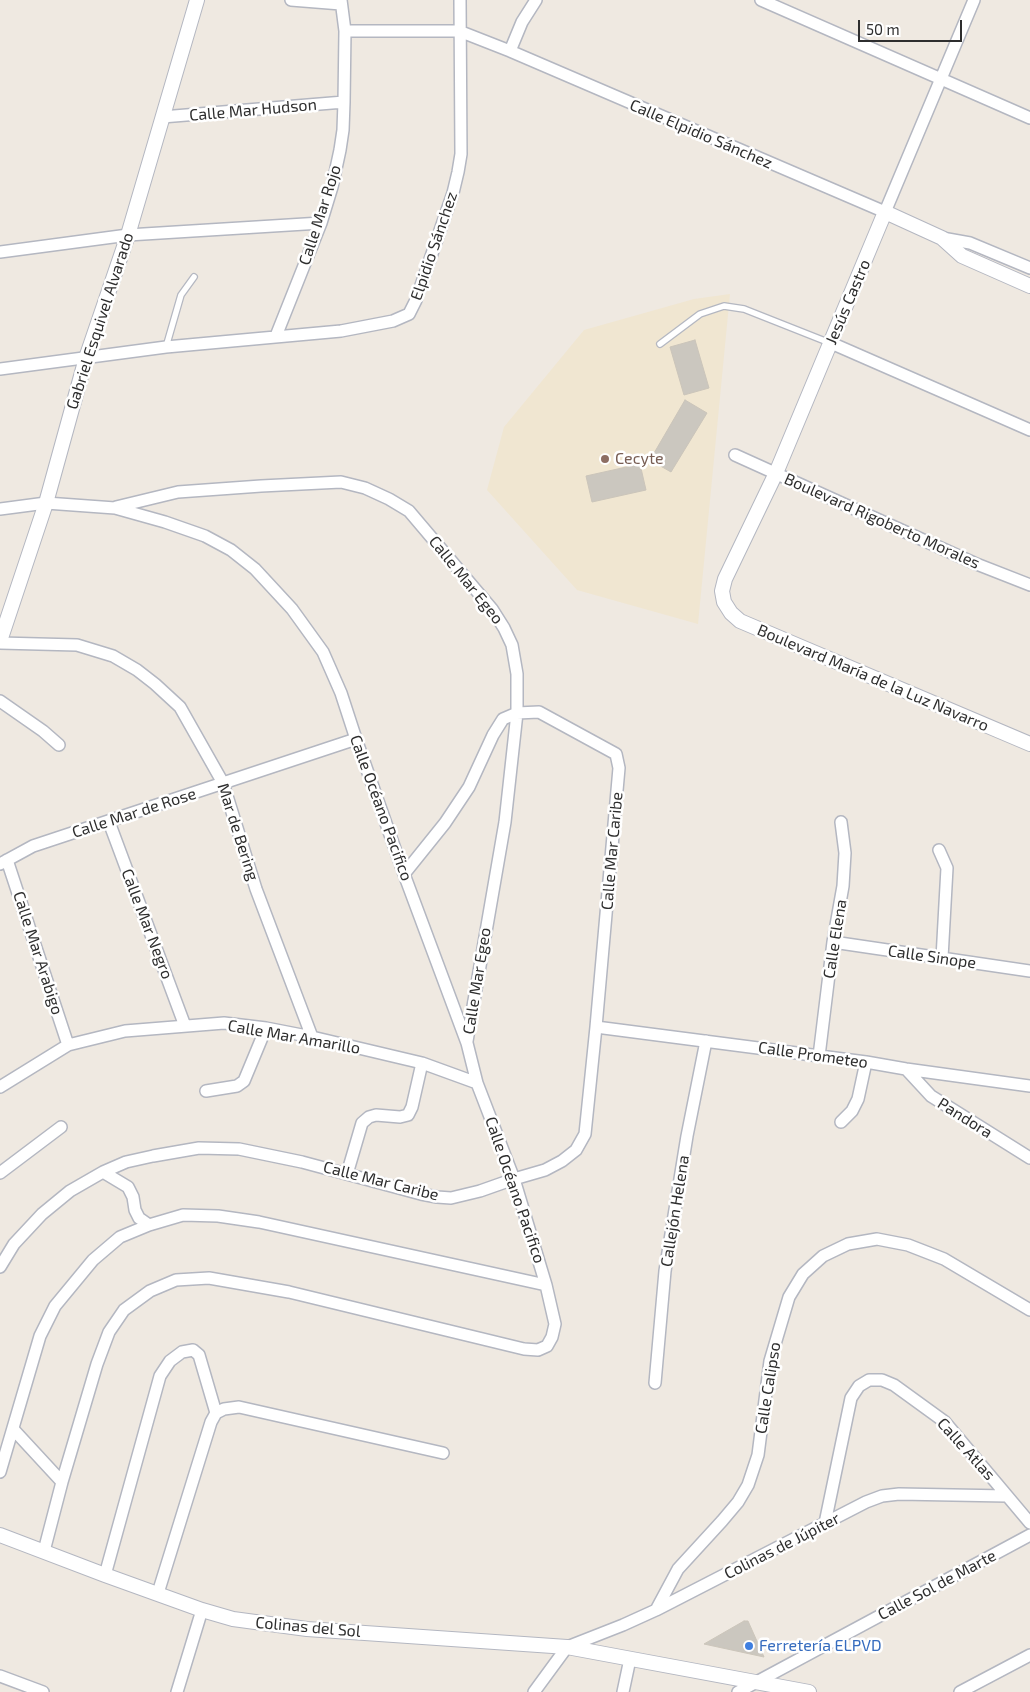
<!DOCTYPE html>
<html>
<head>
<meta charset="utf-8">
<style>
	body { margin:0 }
	#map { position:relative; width:1030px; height:1692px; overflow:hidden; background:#efe9e1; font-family:"Exo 2",sans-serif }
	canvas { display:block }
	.scale { position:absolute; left:858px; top:20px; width:104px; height:22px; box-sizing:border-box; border:2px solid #2e2e2e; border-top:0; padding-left:6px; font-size:15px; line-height:18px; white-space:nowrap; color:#2e2e2e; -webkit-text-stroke:4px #fff; paint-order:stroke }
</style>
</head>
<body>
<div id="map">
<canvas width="1030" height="1692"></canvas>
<div class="scale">50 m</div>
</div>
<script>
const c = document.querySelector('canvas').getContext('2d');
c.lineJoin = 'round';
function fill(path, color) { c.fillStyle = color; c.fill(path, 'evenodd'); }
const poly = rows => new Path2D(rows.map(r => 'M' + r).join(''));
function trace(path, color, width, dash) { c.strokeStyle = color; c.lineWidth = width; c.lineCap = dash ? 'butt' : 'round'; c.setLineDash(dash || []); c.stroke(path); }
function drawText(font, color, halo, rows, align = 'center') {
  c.font = font + ' "Exo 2",sans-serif'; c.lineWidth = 5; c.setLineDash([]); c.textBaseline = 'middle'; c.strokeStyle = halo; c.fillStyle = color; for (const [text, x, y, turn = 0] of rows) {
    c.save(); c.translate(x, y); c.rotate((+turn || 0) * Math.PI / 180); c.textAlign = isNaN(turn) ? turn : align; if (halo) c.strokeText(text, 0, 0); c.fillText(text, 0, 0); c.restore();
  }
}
const education = poly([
	[730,294,698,624,577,590,487,490,504,427,584,330,694,299]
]);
const building = poly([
	[695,340,709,388,684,395,670,347,695,340],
	[685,400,707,413,671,472,650,460,685,400],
	[640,464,646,490,592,502,586,476,640,464],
	[744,1621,748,1621,764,1657,704,1644,744,1621]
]);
const service = poly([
	[660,344,700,314,724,306,744,309,830,343],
	[166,347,181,295,194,277]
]);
const minor = poly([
	[291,0,341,4],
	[761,0,1030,118],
	[345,31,459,31,510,51,885,212,974,0],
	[510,51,522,22,536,0],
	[162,117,344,102],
	[942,238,970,243,1030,268],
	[0,252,128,235,321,223],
	[276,336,321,223,332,187,340,150,343,130,344,102,345,31,341,0],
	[831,343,1030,430],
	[0,369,166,347,341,331,393,321,409,314,416,300,453,193,458,172,461,154,460,0],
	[735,455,974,563,1030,585],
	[116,507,178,492,261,486,341,482,365,488,389,499,409,511,492,609,504,628,512,645,517,674,517,713,505,822,467,1041],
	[0,509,46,503,115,508,165,522,205,536,231,550,255,569,292,609,323,652,341,693,356,739,404,874,467,1043,477,1083,514,1179,546,1285,555,1324,552,1337,547,1346,538,1350,524,1349,289,1292,209,1278,176,1280,150,1291,124,1310,109,1332,97,1364,62,1482,44,1551],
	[0,643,77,645,113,656,137,670,155,684,180,707,223,783,256,889,312,1037],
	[0,701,43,731,59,745],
	[109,822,185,1026],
	[939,850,947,868,942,958],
	[7,860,68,1045],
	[0,864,33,846,356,739],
	[833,942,1030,971],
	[596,1027,866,1062,906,1069,1030,1086],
	[819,1056,833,942,843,886,845,853,841,822],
	[906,1069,931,1096,1030,1158],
	[0,1087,68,1045,125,1031,224,1023,266,1028,312,1037,422,1063,477,1083],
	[206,1091,237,1086,244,1081,266,1028],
	[841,1122,852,1111,858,1099,866,1062],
	[103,1172,128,1187,133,1197,135,1210,139,1218,149,1225],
	[0,1173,61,1127],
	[347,1174,362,1123,369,1117,376,1115,400,1117,408,1115,412,1107,422,1063],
	[0,1267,14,1244,42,1214,70,1191,103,1172,126,1162,153,1156,199,1148,239,1149,302,1162,421,1194,437,1197,451,1198,480,1191,514,1179,545,1170,562,1161,576,1150,585,1134,596,1027,619,768,616,754,539,712,517,713,503,719,493,735,469,787,445,823,404,874],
	[655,1383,665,1271,687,1136,706,1041],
	[13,1429,62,1482],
	[0,1472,40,1336,55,1306,93,1260,120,1237,149,1225,183,1215,218,1216,259,1222,546,1285],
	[825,1523,851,1398,859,1386,869,1380,882,1380,894,1385,945,1422,1030,1523],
	[105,1575,160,1376,170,1361,182,1352,193,1350,199,1355,216,1413],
	[158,1593,211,1422,216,1413,224,1409,239,1407,443,1453],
	[656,1610,678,1569,722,1521,738,1502,748,1485,758,1455,770,1361,789,1297,803,1274,823,1256,848,1244,877,1239,908,1245,944,1259,1030,1310],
	[0,1676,43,1692],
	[177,1692,202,1610],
	[534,1692,567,1647,623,1625,656,1610,866,1502,882,1496,899,1494,1007,1496],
	[623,1692,630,1659],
	[738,1692,1030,1535],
	[960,1692,1030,1655]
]);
const tertiary = poly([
	[1030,286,962,256,942,238,885,212,776,473,725,579,722,591,724,602,731,613,740,621,1030,744],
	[0,641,46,503,86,358,128,235,197,0],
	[0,1535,105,1575,202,1610,233,1619,307,1629,567,1647,809,1692]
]);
const markers = [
	[605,459,5,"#8d6e63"],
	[749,1646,5,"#3f7fe0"]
];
const streetNames = [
	["Calle Mar Hudson",253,110,-5],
	["Calle Elpidio Sánchez",701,134,23],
	["Calle Mar Rojo",320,215,-72],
	["Elpidio Sánchez",434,246,-71],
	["Jesús Castro",848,302,-67],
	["Gabriel Esquivel Alvarado",100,321,-72],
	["Boulevard Rigoberto Morales",882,521,24],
	["Calle Mar Egeo",466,580,51],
	["Boulevard María de la Luz Navarro",873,678,23],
	["Calle Océano Pacifico",381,808,70],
	["Calle Mar de Rose",134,813,-18],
	["Mar de Bering",238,832,72],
	["Calle Mar Caribe",612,851,-85],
	["Calle Mar Negro",147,924,69],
	["Calle Elena",835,939,-81],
	["Calle Mar Arabigo",38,953,72],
	["Calle Sinope",932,957,8],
	["Calle Mar Egeo",477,981,-81],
	["Calle Mar Amarillo",294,1037,10],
	["Calle Prometeo",813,1055,8],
	["Pandora",965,1118,32],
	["Calle Mar Caribe",381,1181,14],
	["Calle Océano Pacifico",515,1190,71],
	["Callejón Helena",675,1211,-81],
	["Calle Calipso",768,1388,-81],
	["Calle Atlas",966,1449,48],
	["Colinas de Júpiter",782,1546,-27],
	["Calle Sol de Marte",937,1585,-28],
	["Colinas del Sol",308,1627,5]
];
const educationNames = [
	["Cecyte",615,459]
];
const shopNames = [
	["Ferretería ELPVD",759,1646]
];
fill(education, '#f0e6d1');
fill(building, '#cbc7bf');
trace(building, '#cbc5ba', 1);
trace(service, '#b4b7c1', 8);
trace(minor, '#b4b7c1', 14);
trace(tertiary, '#b4b7c1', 16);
trace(service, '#fff', 5.5);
trace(minor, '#fff', 11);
trace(tertiary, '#fff', 14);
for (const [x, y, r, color] of markers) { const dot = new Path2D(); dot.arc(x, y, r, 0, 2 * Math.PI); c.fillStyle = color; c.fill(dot); trace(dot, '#fff', 2); }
drawText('16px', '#2e2e2e', '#fff', streetNames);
drawText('16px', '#785e54', '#fff', educationNames, 'left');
drawText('16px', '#366cbe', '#fff', shopNames, 'left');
</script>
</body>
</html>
